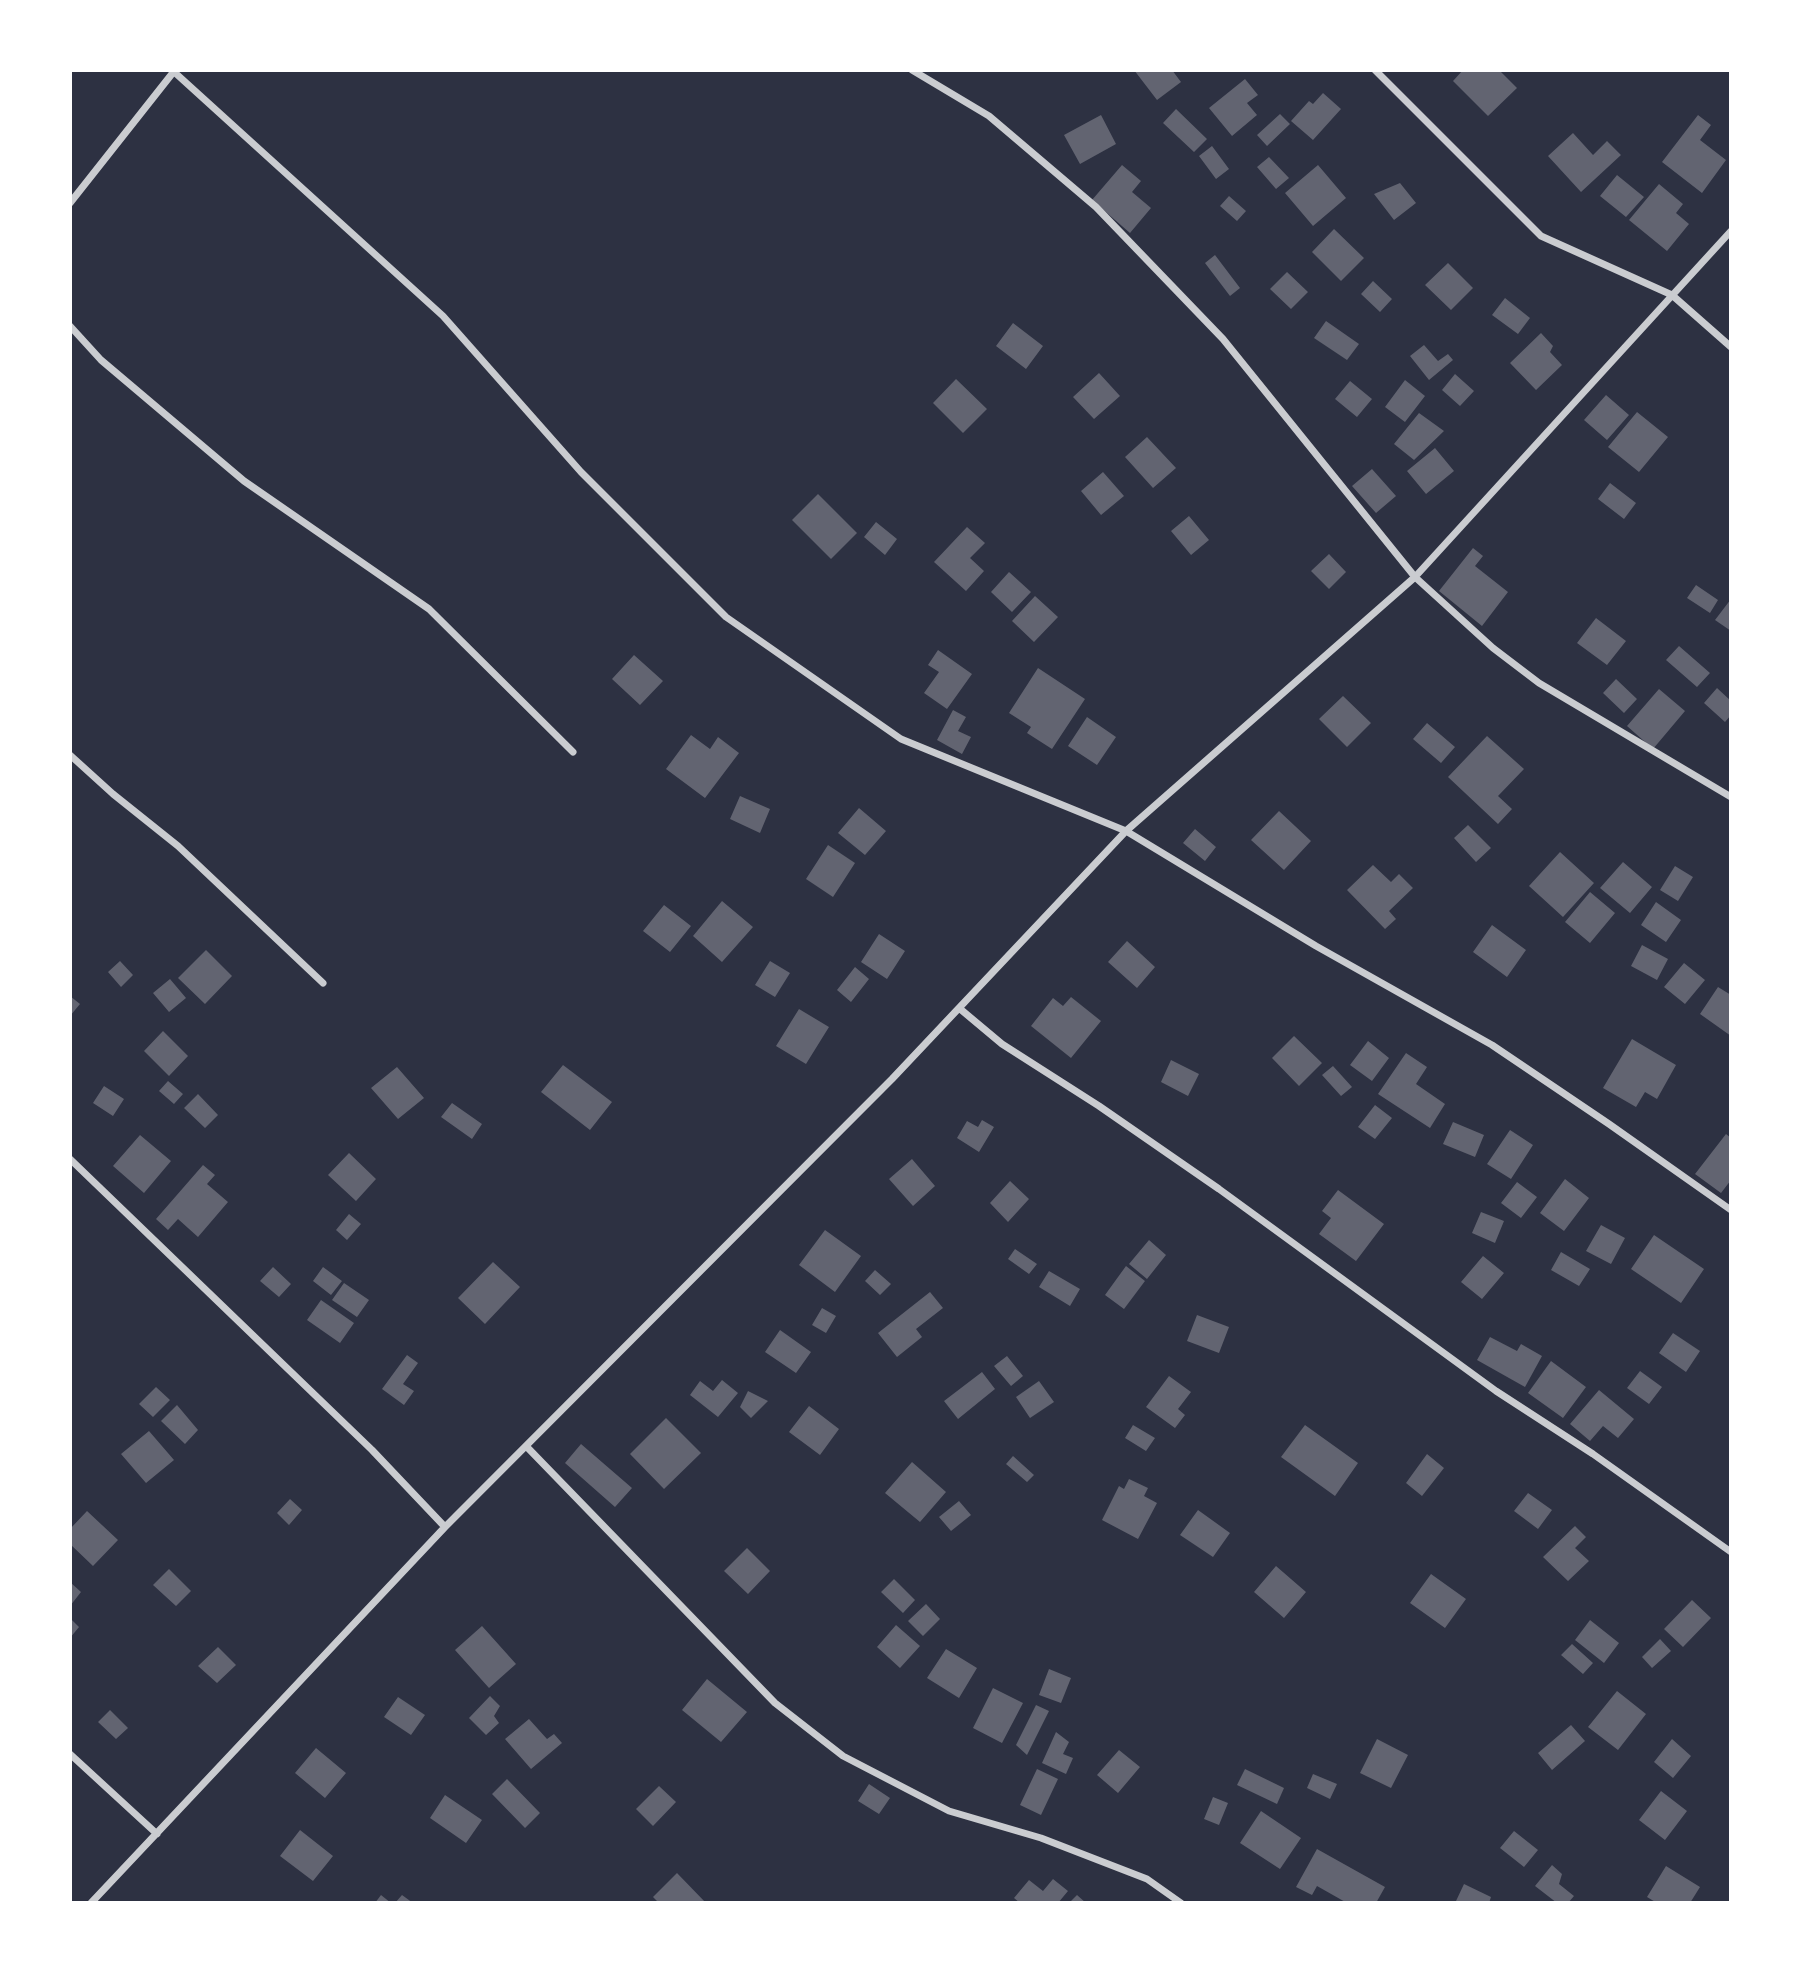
<!DOCTYPE html>
<html>
<head>
<meta charset="utf-8">
<style>
	body { margin:0 }
	#map { position:relative; width:1801px; height:1973px; overflow:hidden; background:#2d3142; font-family:Ubuntu,sans-serif }
	canvas { display:block }
	.frame { position:absolute; inset:0; border:72px solid #fff; pointer-events:none }
</style>
</head>
<body>
<div id="map">
<canvas width="1801" height="1973"></canvas>
<div class="frame"></div>
</div>
<script>
const c = document.querySelector('canvas').getContext('2d');
c.lineJoin = 'round';
function fill(path, color) { c.fillStyle = color; c.fill(path, 'evenodd'); }
const poly = rows => new Path2D(rows.map(r => 'M' + r).join(''));
function trace(path, color, width, dash) { c.strokeStyle = color; c.lineWidth = width; c.lineCap = dash ? 'butt' : 'round'; c.setLineDash(dash || []); c.stroke(path); }
const building = poly([
	[1134,70,1172,70,1181,82,1157,100],
	[1463,70,1499,70,1517,88,1488,116,1453,81],
	[1245,79,1258,95,1247,103,1257,115,1232,136,1209,108],
	[1323,93,1341,109,1313,140,1291,121,1309,101,1313,104],
	[1176,109,1207,139,1194,152,1163,123],
	[1280,114,1290,124,1267,146,1257,135],
	[1101,115,1116,144,1080,164,1064,135],
	[1698,115,1711,125,1700,140,1726,160,1702,193,1662,162],
	[1573,133,1593,155,1607,141,1621,155,1581,192,1548,156],
	[1212,146,1229,169,1216,179,1199,156],
	[1269,157,1289,178,1276,189,1257,167],
	[1122,165,1141,181,1132,192,1151,208,1130,233,1092,200],
	[1318,165,1346,198,1313,226,1285,193],
	[1617,175,1644,197,1626,217,1600,196],
	[1400,183,1416,203,1394,220,1374,194],
	[1659,184,1683,204,1676,213,1689,224,1667,251,1629,220],
	[1229,196,1246,211,1237,221,1220,206],
	[1334,229,1364,258,1341,281,1312,252],
	[1215,255,1240,288,1230,296,1205,263],
	[1448,263,1473,288,1451,310,1425,285],
	[1287,272,1308,292,1291,309,1270,289],
	[1373,281,1392,299,1380,312,1361,294],
	[1505,298,1530,318,1518,334,1492,315],
	[1326,321,1359,344,1347,360,1314,338],
	[1013,323,1043,346,1026,369,996,346],
	[1541,333,1553,346,1550,352,1562,365,1536,390,1510,363],
	[1424,345,1438,361,1448,354,1453,360,1429,380,1410,356],
	[1099,373,1120,396,1094,419,1073,397],
	[1455,374,1474,391,1460,406,1442,390],
	[956,379,987,409,963,433,933,403],
	[1405,380,1425,396,1405,422,1385,407],
	[1350,381,1372,399,1357,417,1335,399],
	[1606,395,1629,415,1607,440,1584,420],
	[1637,412,1668,437,1639,472,1608,447],
	[1419,413,1444,431,1414,460,1394,444],
	[1147,437,1176,468,1153,488,1125,457],
	[1435,448,1454,471,1426,494,1407,471],
	[1372,469,1396,496,1376,513,1352,486],
	[1103,472,1124,496,1101,515,1081,491],
	[1610,483,1636,503,1624,519,1598,499],
	[818,494,857,533,831,559,792,520],
	[1189,516,1209,540,1191,555,1171,531],
	[876,522,897,539,885,555,864,537],
	[967,527,985,543,970,558,984,571,966,591,934,562],
	[1473,548,1483,556,1475,566,1508,592,1482,626,1439,591],
	[1329,554,1346,572,1329,589,1311,571],
	[1009,572,1031,592,1012,612,991,592],
	[1696,585,1718,600,1710,613,1687,598],
	[1035,596,1058,617,1034,642,1012,621],
	[1731,599,1731,631,1715,620],
	[1596,618,1626,641,1607,665,1577,643],
	[1679,646,1710,673,1697,687,1666,660],
	[938,650,972,674,947,709,924,693,939,672,928,665],
	[634,655,663,681,640,705,612,679],
	[1038,668,1085,699,1052,749,1027,733,1031,727,1009,713],
	[1616,679,1637,699,1624,713,1603,693],
	[1717,688,1731,701,1731,715,1725,722,1704,703],
	[1659,689,1685,711,1653,749,1627,726],
	[1343,696,1371,723,1347,747,1319,719],
	[953,710,966,717,958,731,971,737,962,754,937,740],
	[1087,717,1116,737,1097,765,1068,746],
	[1427,723,1455,747,1441,763,1413,739],
	[691,735,710,749,718,737,739,753,705,798,666,769],
	[1487,736,1524,769,1498,796,1512,809,1498,824,1448,777],
	[740,796,770,809,760,833,730,819],
	[859,808,886,831,865,855,838,833],
	[1279,811,1311,841,1284,870,1251,840],
	[1468,825,1491,848,1476,862,1454,838],
	[1195,829,1216,847,1205,861,1183,843],
	[828,845,855,863,833,897,806,879],
	[1560,852,1594,883,1563,917,1529,886],
	[1623,862,1652,887,1630,913,1600,888],
	[1373,865,1391,882,1399,874,1413,888,1389,911,1396,919,1385,929,1347,890],
	[1675,866,1693,877,1678,901,1660,890],
	[1590,892,1615,913,1590,943,1565,922],
	[722,901,753,927,722,962,693,936],
	[1656,902,1681,920,1666,942,1641,925],
	[664,905,691,926,670,952,643,931],
	[1492,925,1526,950,1507,977,1473,952],
	[879,934,905,951,887,979,861,962],
	[1127,941,1155,967,1137,988,1108,962],
	[1642,945,1668,959,1657,980,1631,966],
	[206,950,232,976,205,1004,178,978],
	[120,961,133,975,121,987,108,972],
	[770,961,790,973,775,997,755,985],
	[1684,963,1705,980,1685,1004,1664,987],
	[855,967,869,979,851,1002,837,990],
	[170,979,186,998,169,1012,153,993],
	[1718,987,1731,995,1731,1036,1700,1014],
	[70,996,80,1004,70,1016],
	[1071,997,1101,1021,1071,1058,1031,1026,1053,998,1063,1006],
	[799,1009,829,1027,806,1064,776,1046],
	[163,1031,188,1056,169,1076,144,1051],
	[1294,1036,1322,1063,1299,1086,1272,1058],
	[1632,1039,1676,1065,1657,1099,1645,1092,1636,1107,1603,1088],
	[1368,1041,1389,1058,1372,1081,1350,1065],
	[1406,1053,1427,1067,1416,1084,1445,1104,1430,1128,1378,1094],
	[1171,1060,1199,1074,1188,1096,1161,1082],
	[563,1065,612,1102,590,1130,541,1092],
	[1333,1066,1352,1087,1341,1096,1322,1075],
	[397,1067,424,1098,398,1119,371,1088],
	[168,1081,183,1094,174,1104,159,1091],
	[104,1086,124,1099,113,1116,93,1103],
	[198,1094,218,1115,205,1128,184,1108],
	[452,1103,482,1124,472,1139,441,1117],
	[1375,1105,1392,1118,1375,1139,1358,1127],
	[982,1120,994,1127,979,1152,957,1138,967,1121,978,1127],
	[1453,1122,1484,1135,1475,1157,1443,1144],
	[1510,1130,1533,1145,1511,1179,1487,1164],
	[1726,1134,1731,1138,1731,1180,1721,1193,1695,1174],
	[140,1135,171,1161,144,1193,113,1166],
	[349,1153,376,1179,356,1201,328,1175],
	[912,1159,935,1186,913,1206,889,1179],
	[203,1165,215,1175,207,1184,228,1202,198,1237,178,1219,168,1230,156,1219],
	[1565,1179,1589,1198,1564,1231,1540,1213],
	[1010,1181,1029,1199,1008,1222,990,1203],
	[1517,1182,1537,1197,1521,1218,1501,1203],
	[1338,1190,1384,1224,1356,1261,1319,1234,1331,1218,1322,1211],
	[1481,1212,1504,1221,1495,1243,1472,1233],
	[349,1214,361,1224,347,1240,336,1230],
	[1601,1225,1625,1238,1611,1264,1586,1251],
	[825,1230,861,1256,835,1292,799,1265],
	[1654,1235,1704,1269,1681,1303,1631,1269],
	[1149,1240,1166,1255,1147,1279,1129,1264],
	[1015,1249,1037,1264,1029,1274,1008,1259],
	[1561,1252,1590,1269,1579,1286,1551,1270],
	[1483,1256,1504,1273,1482,1299,1461,1282],
	[493,1262,520,1287,485,1324,458,1298],
	[1126,1266,1145,1281,1124,1309,1105,1295],
	[273,1267,291,1284,279,1297,260,1281],
	[323,1267,342,1281,331,1295,313,1281],
	[875,1270,891,1284,880,1295,865,1281],
	[1049,1271,1080,1289,1070,1306,1039,1287],
	[344,1283,369,1300,357,1317,332,1300],
	[930,1292,943,1308,916,1329,922,1337,897,1357,878,1333],
	[321,1300,354,1323,340,1343,307,1320],
	[822,1308,836,1316,826,1333,812,1325],
	[1197,1315,1229,1327,1219,1353,1187,1341],
	[780,1330,811,1352,796,1373,765,1352],
	[1673,1333,1700,1351,1686,1372,1659,1353],
	[1490,1337,1517,1351,1521,1344,1542,1356,1525,1387,1477,1360],
	[407,1355,418,1363,403,1384,414,1391,404,1405,382,1389],
	[1007,1356,1023,1376,1011,1386,994,1366],
	[1551,1361,1586,1387,1563,1418,1528,1393],
	[1640,1371,1662,1387,1649,1404,1627,1388],
	[982,1372,995,1389,958,1419,944,1401],
	[1169,1376,1191,1392,1178,1409,1185,1415,1175,1428,1146,1407],
	[722,1380,738,1393,718,1417,690,1395,700,1381,713,1391],
	[1039,1381,1054,1402,1030,1418,1016,1397],
	[156,1387,170,1400,153,1417,139,1404],
	[1599,1390,1634,1419,1618,1438,1603,1426,1590,1441,1570,1424],
	[748,1391,768,1401,751,1418,740,1407],
	[177,1405,198,1430,185,1444,161,1421],
	[809,1406,839,1429,820,1455,789,1432],
	[666,1418,701,1453,664,1489,630,1454],
	[1133,1425,1155,1438,1146,1451,1125,1438],
	[1305,1425,1358,1463,1335,1496,1281,1457],
	[149,1431,174,1460,146,1483,121,1454],
	[581,1444,632,1488,615,1507,565,1463],
	[1427,1454,1444,1468,1422,1496,1406,1483],
	[1013,1456,1034,1475,1027,1482,1006,1464],
	[912,1462,946,1492,920,1522,885,1493],
	[1129,1479,1148,1488,1144,1496,1157,1503,1138,1539,1102,1520,1119,1486,1124,1489],
	[1528,1493,1552,1510,1538,1529,1514,1511],
	[290,1499,302,1510,289,1525,277,1513],
	[959,1501,971,1515,951,1531,939,1517],
	[1198,1510,1230,1533,1213,1557,1180,1535],
	[87,1511,118,1540,93,1566,70,1544,70,1529],
	[1575,1526,1586,1537,1575,1548,1589,1561,1568,1581,1543,1557],
	[747,1548,770,1571,748,1594,724,1571],
	[1276,1566,1306,1592,1284,1618,1254,1592],
	[169,1569,191,1591,176,1606,153,1585],
	[1431,1574,1466,1599,1445,1628,1410,1603],
	[894,1579,915,1600,903,1613,881,1592],
	[70,1582,81,1592,70,1606],
	[1692,1600,1711,1618,1683,1647,1664,1629],
	[926,1604,940,1619,923,1636,908,1621],
	[70,1618,79,1627,70,1638],
	[1590,1620,1619,1643,1604,1663,1575,1640],
	[896,1625,920,1646,900,1668,877,1647],
	[482,1626,516,1664,489,1688,455,1650],
	[1660,1639,1671,1651,1652,1668,1642,1657],
	[1572,1644,1593,1663,1583,1674,1561,1655],
	[218,1647,236,1665,217,1683,198,1666],
	[946,1649,977,1668,959,1698,927,1678],
	[1049,1669,1071,1678,1061,1703,1039,1695],
	[707,1679,747,1712,721,1742,682,1710],
	[993,1688,1023,1703,1002,1743,973,1728],
	[1617,1691,1646,1714,1618,1750,1588,1727],
	[490,1696,500,1706,494,1716,499,1723,486,1735,469,1718],
	[398,1697,425,1715,411,1735,384,1717],
	[1036,1705,1049,1711,1027,1755,1016,1745],
	[110,1710,128,1728,116,1739,98,1722],
	[529,1719,547,1739,554,1734,562,1743,531,1769,505,1739],
	[1571,1725,1585,1741,1552,1770,1538,1753],
	[1056,1732,1069,1742,1063,1754,1073,1758,1066,1774,1042,1763],
	[1377,1739,1408,1755,1391,1788,1360,1773],
	[1672,1739,1691,1756,1673,1778,1654,1762],
	[316,1748,346,1773,325,1798,295,1773],
	[1119,1750,1140,1767,1118,1793,1097,1775],
	[1037,1769,1058,1779,1041,1815,1020,1805],
	[1245,1769,1284,1788,1277,1804,1237,1785],
	[1313,1774,1337,1784,1330,1799,1307,1788],
	[507,1779,540,1813,525,1828,492,1794],
	[869,1784,890,1798,879,1814,858,1801],
	[659,1786,676,1802,653,1826,636,1809],
	[1661,1791,1687,1811,1665,1840,1639,1820],
	[445,1795,482,1820,466,1843,430,1818],
	[1213,1797,1228,1803,1219,1825,1204,1819],
	[1261,1811,1301,1838,1280,1869,1240,1843],
	[300,1830,333,1856,313,1881,280,1856],
	[1514,1831,1538,1850,1524,1867,1500,1848],
	[1317,1849,1385,1887,1376,1903,1347,1903,1317,1886,1312,1895,1296,1887],
	[1552,1865,1562,1874,1559,1884,1574,1896,1568,1903,1557,1903,1535,1886],
	[1666,1866,1700,1887,1690,1903,1657,1903,1647,1897],
	[677,1873,706,1903,659,1903,653,1897],
	[1053,1879,1068,1891,1058,1903,1020,1903,1014,1898,1029,1880,1043,1891],
	[1464,1884,1491,1897,1489,1903,1456,1901],
	[381,1895,391,1903,375,1903],
	[402,1895,413,1903,395,1903],
	[1077,1895,1086,1903,1069,1903]
]);
const minor = poly([
	[172,70,443,316,581,472,726,617,901,739,1126,831,1316,946,1492,1045,1609,1124,1731,1210],
	[912,70,989,116,1096,207,1223,339,1415,577,1493,648,1539,683,1731,797],
	[1375,70,1541,236,1672,295,1731,347],
	[70,203,175,70],
	[70,326,101,360,244,481,429,609,573,752],
	[70,755,113,794,178,846,323,983],
	[959,1008,1002,1044,1099,1106,1219,1189,1496,1391,1593,1454,1731,1552],
	[70,1159,372,1450,445,1527],
	[526,1446,775,1703,843,1756,949,1811,1041,1838,1147,1879,1181,1903],
	[70,1754,157,1834],
	[91,1903,445,1527,892,1079,1126,831,1415,577,1731,231]
]);
fill(building, '#626471');
trace(minor, '#caccd0', 7);
</script>
</body>
</html>
